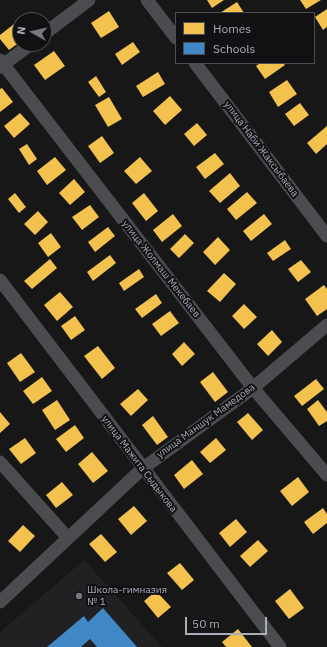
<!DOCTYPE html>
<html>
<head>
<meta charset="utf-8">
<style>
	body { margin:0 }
	#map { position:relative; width:327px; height:647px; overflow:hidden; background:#171717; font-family:"IBM Plex Sans",sans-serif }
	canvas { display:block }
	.legend { position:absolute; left:175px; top:12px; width:140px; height:52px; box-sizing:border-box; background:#111113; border:1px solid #4d4f55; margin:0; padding:5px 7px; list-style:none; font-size:12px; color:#a8adb8 }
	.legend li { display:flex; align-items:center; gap:8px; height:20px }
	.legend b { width:20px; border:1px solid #4d4f55 }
	.north { position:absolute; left:12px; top:12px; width:40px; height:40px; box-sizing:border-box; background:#111113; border:1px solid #4d4f55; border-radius:50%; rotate:278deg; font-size:11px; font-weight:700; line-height:16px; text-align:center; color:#a8adb8 }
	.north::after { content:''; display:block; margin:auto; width:14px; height:18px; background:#757880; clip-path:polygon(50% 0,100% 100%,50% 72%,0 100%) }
	.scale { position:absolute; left:185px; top:617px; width:82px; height:18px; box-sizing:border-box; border:2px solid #a8adb8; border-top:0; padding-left:5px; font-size:12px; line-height:14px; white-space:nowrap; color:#a8adb8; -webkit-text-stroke:3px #111113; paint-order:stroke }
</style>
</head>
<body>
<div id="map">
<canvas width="327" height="647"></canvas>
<ul class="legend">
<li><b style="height:11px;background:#f2c14e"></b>Homes</li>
<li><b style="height:11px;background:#3f88c5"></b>Schools</li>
</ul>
<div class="north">N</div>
<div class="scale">50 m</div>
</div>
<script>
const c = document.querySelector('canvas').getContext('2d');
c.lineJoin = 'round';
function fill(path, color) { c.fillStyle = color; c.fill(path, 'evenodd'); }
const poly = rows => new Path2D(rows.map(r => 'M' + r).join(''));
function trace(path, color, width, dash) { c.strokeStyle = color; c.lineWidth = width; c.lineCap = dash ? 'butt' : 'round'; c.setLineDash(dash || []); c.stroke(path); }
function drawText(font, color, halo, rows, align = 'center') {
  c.font = font + ' "IBM Plex Sans",sans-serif'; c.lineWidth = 4; c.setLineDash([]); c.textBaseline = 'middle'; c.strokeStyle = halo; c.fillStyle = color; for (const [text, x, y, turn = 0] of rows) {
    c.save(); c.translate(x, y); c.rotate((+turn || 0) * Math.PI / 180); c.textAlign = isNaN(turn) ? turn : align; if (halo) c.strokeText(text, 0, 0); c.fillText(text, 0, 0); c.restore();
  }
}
const built = poly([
	[84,560,162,647,0,647,0,632]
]);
const homes = poly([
	[207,0,224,0,212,8],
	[300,0,321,0,306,9],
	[237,2,244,13,220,13],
	[327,9,327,27,323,30,315,17],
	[109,11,119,27,101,38,91,23],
	[23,17,25,20,20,20,20,42,9,50,0,39,0,35],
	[133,42,140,52,122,65,115,54],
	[54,51,65,66,45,80,34,65],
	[260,63,283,63,285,65,265,79,256,66],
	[158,72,165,84,143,97,136,86],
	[96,76,106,92,99,97,88,82],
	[287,80,297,94,278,107,269,92],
	[2,88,13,102,0,112,0,89],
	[170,96,182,110,165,125,153,111],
	[109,97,122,119,108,127,95,105],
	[300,103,309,115,294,126,285,114],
	[20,113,30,124,14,138,4,126],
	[197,123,207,135,194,146,184,134],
	[327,126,327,144,316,154,307,143],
	[102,136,114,153,100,163,88,146],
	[27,144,37,159,29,165,19,149],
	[215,153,224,164,205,179,196,167],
	[55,157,66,170,47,185,37,171],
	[140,157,152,171,136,184,124,171],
	[230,173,240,186,220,203,209,191],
	[74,179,85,192,70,205,59,193],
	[247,192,257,203,236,220,227,209],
	[15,193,26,207,19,213,8,199],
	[144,193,158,211,146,221,132,203],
	[90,205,99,217,82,230,72,217],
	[38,211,48,222,35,235,24,224],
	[173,214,182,226,162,242,153,230],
	[264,214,272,224,251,241,243,231],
	[108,227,115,236,95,252,88,242],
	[51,233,61,247,48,257,38,243],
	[185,234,194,243,179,258,170,249],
	[218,237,230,250,215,265,203,252],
	[285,240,291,249,273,261,267,253],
	[110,255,116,263,93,281,87,272],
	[50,259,57,268,32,289,24,281],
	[301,260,311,272,298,282,288,269],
	[139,269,144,277,124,291,119,283],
	[224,273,236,284,220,302,207,291],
	[324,285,327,289,327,309,317,316,305,299],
	[60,292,73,307,57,321,44,305],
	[156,294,162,303,142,318,135,309],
	[244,304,257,317,244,329,232,316],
	[170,311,179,323,161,336,152,324],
	[75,316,85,330,71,340,61,326],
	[272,330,282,342,268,356,257,344],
	[184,342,195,354,182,366,172,354],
	[98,346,115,368,102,379,84,356],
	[21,353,35,372,20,382,7,363],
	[213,372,228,392,215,402,200,382],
	[42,377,52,391,33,404,23,391],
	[316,379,324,389,302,406,294,396],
	[138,389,148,400,131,416,120,404],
	[57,400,70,420,55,430,42,410],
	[318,400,327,412,327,421,319,426,307,409],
	[0,412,10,424,0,433],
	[248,413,263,430,252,440,237,422],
	[153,416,168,437,157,445,142,425],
	[75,425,84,438,66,452,56,439],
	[25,438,36,453,21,464,9,449],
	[216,438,226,450,210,463,200,452],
	[92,452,108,471,93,483,78,464],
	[192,460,203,474,184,489,174,475],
	[298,477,309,492,292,506,280,491],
	[62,482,73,495,56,508,46,495],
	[134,506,147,521,131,535,118,519],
	[323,508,327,514,327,523,313,534,304,522],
	[236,519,247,532,230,547,219,533],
	[23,525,35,536,20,552,8,541],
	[101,534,117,552,105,562,89,544],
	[258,540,268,551,250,567,240,556],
	[180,563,194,580,182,590,167,573],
	[290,589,304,608,289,619,275,601],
	[156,591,171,607,158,618,144,601],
	[238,629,252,647,226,647,222,642]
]);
const schools = poly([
	[103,608,137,647,97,647,90,639,81,647,47,647,84,616,88,622]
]);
const street = poly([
	[147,0,176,38],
	[44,34,89,0],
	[0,60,253,388,327,475],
	[195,63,327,236],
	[0,67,31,44],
	[0,280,280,647],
	[0,462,68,538],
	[0,602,142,469,253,388,327,325]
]);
const markers = [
	[79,596,4,"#757880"]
];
const streetNames = [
	["улица Наби Жаксыбаева",261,149,53],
	["улица Жолмаш Мекебаев",161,269,52],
	["улица Маншук Мамедова",206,421,-36],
	["улица Мажита Сыдыкова",139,464,53]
];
const poiNames = [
	["Школа-гимназия",87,590],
	["№ 1",87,602]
];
fill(built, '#212123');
fill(homes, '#f2c14e');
fill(schools, '#3f88c5');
trace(street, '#4b4c50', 13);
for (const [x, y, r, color] of markers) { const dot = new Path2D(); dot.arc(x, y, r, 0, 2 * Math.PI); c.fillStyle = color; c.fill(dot); trace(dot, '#111113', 1.5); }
drawText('10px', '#a8adb8', '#111113', streetNames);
drawText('10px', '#a8adb8', '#111113', poiNames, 'left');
</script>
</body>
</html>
